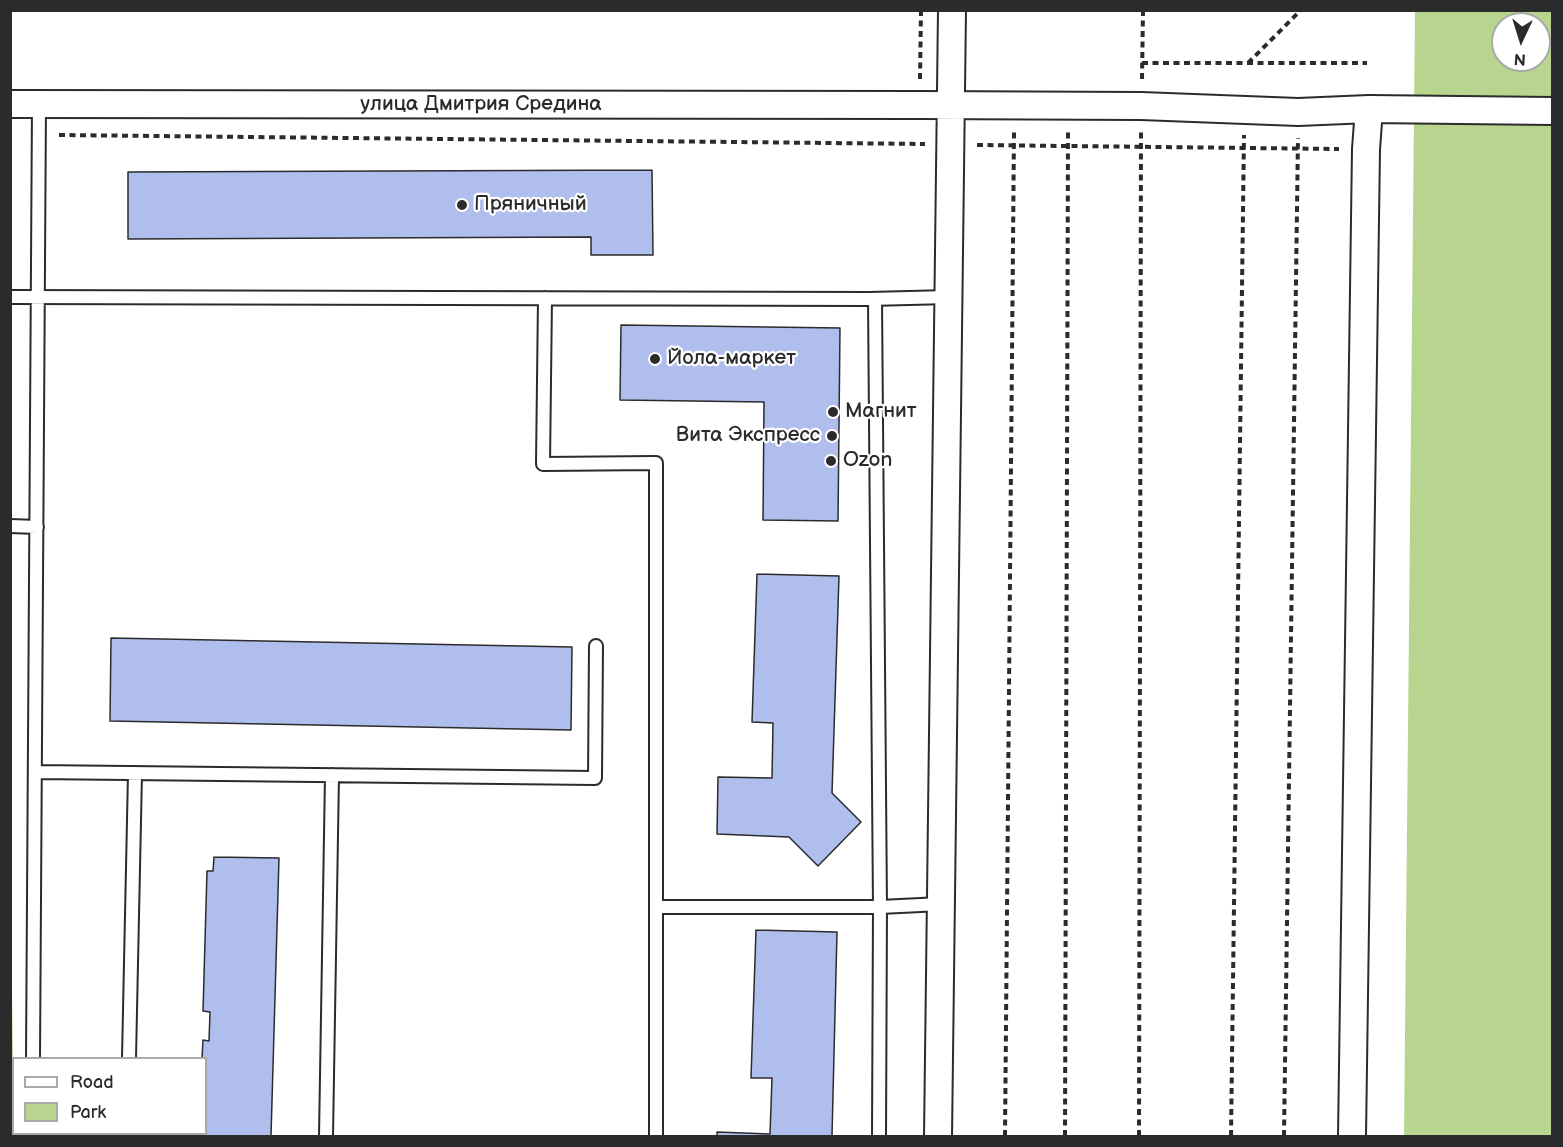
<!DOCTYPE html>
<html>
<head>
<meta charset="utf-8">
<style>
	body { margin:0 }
	#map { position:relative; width:1563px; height:1147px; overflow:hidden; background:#fff; font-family:"Balsamiq Sans",sans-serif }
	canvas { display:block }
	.frame { position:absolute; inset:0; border:12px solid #2b2b2b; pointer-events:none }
	.legend { position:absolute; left:12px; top:1057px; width:195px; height:78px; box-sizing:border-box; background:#fff; border:2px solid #aaa; margin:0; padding:8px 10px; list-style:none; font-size:18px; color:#2b2b2b }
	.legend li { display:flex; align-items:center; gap:12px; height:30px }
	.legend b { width:30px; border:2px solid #aaa }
	.north { position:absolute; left:1491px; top:12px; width:60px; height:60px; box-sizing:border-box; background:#fff; border:2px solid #aaa; border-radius:50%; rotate:184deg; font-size:16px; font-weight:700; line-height:24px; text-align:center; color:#2b2b2b }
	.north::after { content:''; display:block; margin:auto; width:21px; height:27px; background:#2b2b2b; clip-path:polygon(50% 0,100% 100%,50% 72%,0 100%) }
</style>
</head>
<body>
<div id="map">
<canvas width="1563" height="1147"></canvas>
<div class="frame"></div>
<ul class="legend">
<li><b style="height:8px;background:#fff"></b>Road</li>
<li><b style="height:16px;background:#b7d58e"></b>Park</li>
</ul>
<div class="north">N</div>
</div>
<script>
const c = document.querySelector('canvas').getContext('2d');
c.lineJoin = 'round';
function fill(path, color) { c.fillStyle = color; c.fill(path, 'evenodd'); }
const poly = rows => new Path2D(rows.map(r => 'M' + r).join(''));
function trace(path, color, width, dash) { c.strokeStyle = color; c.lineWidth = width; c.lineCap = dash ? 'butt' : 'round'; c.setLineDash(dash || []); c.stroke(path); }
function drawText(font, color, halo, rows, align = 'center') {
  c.font = font + ' "Balsamiq Sans",sans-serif'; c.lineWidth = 4.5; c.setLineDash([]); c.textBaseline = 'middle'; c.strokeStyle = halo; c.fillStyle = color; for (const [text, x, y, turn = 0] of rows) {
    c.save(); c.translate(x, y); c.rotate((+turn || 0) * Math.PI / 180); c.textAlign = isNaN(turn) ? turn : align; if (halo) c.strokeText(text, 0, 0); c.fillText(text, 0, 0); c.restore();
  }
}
const green = poly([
	[1415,11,1552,11,1552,1136,1404,1136],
	[1503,24,1539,24,1539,60,1503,60],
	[10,846,14,1134,15,1136,10,1136]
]);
const building = poly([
	[652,170,653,255,591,255,591,237,128,239,128,172,652,170],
	[621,325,840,328,838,521,763,520,764,402,620,400,621,325],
	[757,574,839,576,832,793,861,822,818,866,789,837,717,834,718,777,772,778,773,723,752,722,757,574],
	[111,638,572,647,571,730,110,721,111,638],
	[214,857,279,858,271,1136,200,1136,200,1134,206,1134,206,1058,202,1058,203,1040,209,1041,210,1012,203,1011,207,871,213,871,214,857],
	[756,930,837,932,832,1136,717,1136,717,1132,770,1134,772,1078,751,1078,756,930]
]);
const path = poly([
	[1142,63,1367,63],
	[1248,63,1301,10],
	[920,79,921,10],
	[1142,79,1143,10],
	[59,135,925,144],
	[977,145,1339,149],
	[1005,1136,1014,132],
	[1065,1136,1068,131],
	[1139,1136,1141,131],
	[1231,1136,1244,135],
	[1284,1136,1298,138]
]);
const service = poly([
	[10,297,869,299,949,297],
	[545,298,543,464,656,463,656,1136],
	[875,299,880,907,879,1136],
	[10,526,37,527],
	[35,772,595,778,596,646],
	[656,907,880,907,941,904],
	[33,1058,39,104],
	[129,1058,135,773],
	[32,1136,32,1134],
	[128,1136,128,1134],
	[326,1136,332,775]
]);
const minor = poly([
	[10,104,920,105,1141,106,1298,112,1369,109,1366,149,1352,1136],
	[1369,109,1552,111],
	[938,1136,952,10]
]);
const markers = [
	[462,205,6,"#2b2b2b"],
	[655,359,6,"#2b2b2b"],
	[833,412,6,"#2b2b2b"],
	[832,436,6,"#2b2b2b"],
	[831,461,6,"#2b2b2b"]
];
const streetNames = [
	["улица Дмитрия Средина",481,105]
];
const poiNames = [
	["Пряничный",474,205],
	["Йола-маркет",667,359],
	["Магнит",845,412],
	["Вита Экспресс",820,436,"right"],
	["Ozon",843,461]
];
fill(green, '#b7d58e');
fill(building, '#b0beee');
trace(building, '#2b2b2b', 1.5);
trace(service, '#2b2b2b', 16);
trace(minor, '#2b2b2b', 30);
trace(path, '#2b2b2b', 4, [6, 4.5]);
trace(service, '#fff', 12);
trace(minor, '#fff', 26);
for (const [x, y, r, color] of markers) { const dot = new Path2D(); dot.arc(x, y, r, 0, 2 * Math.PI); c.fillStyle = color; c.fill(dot); trace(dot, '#fff', 2); }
drawText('21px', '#2b2b2b', '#fff', streetNames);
drawText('21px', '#2b2b2b', '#fff', poiNames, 'left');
</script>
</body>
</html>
